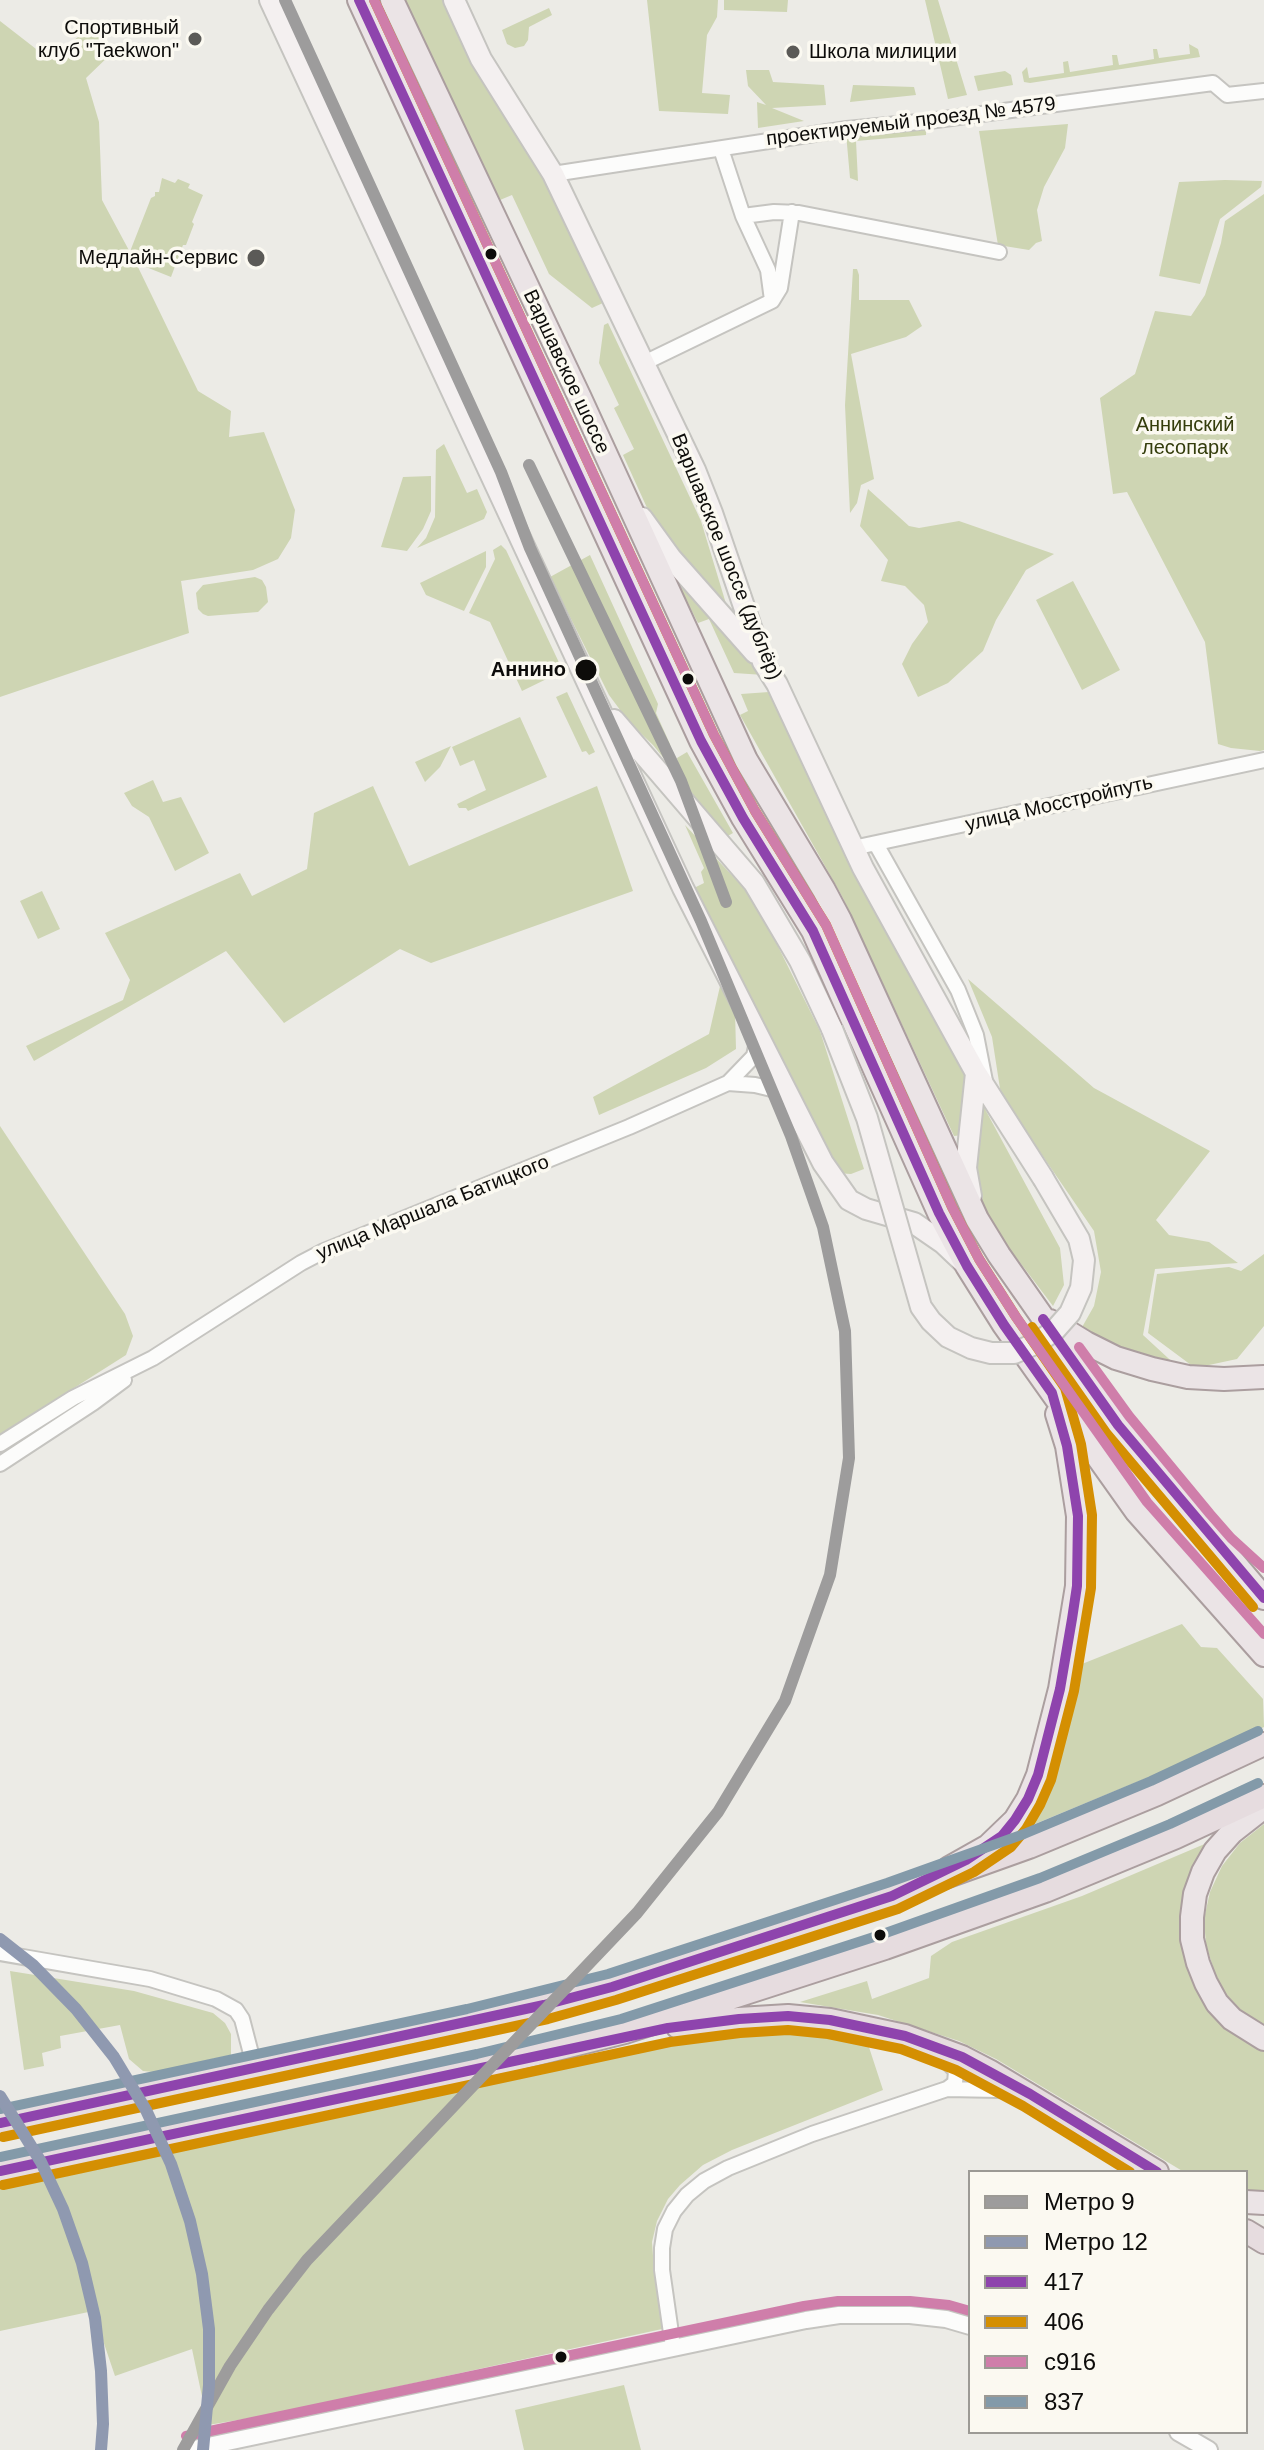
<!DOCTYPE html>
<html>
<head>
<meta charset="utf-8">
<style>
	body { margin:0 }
	#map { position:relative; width:1264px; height:2450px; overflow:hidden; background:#ecebe6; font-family:Arial,sans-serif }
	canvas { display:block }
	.legend { position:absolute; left:968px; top:2170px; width:280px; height:264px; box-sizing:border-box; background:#fbf9f1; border:2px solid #9c9a95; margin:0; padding:10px 14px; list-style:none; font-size:24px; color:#0d0c0a }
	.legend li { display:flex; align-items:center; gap:16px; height:40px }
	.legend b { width:40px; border:2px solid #9c9a95 }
</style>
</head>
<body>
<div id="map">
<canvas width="1264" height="2450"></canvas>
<ul class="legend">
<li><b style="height:10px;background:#9d9c9c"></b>Метро 9</li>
<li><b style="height:10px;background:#8f99b0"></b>Метро 12</li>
<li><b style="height:10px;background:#8e44ad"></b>417</li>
<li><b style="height:10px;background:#d48f02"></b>406</li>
<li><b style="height:10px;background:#cf7eaa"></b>с916</li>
<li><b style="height:10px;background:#839aa9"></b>837</li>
</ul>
</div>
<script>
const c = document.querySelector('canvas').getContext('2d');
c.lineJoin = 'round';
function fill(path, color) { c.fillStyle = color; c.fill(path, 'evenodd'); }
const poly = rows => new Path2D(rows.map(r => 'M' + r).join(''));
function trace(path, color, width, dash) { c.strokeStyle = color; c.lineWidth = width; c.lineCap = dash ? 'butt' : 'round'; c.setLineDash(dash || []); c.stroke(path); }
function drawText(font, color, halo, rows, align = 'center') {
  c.font = font + ' Arial,sans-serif'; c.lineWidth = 7; c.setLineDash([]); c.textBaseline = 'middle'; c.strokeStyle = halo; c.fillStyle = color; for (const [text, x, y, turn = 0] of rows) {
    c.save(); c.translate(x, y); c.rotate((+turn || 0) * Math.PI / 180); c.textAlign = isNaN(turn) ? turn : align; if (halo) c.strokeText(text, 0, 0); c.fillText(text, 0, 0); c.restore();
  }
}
const green = poly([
	[402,0,444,0,546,181,603,303,592,308,549,274,512,195,500,200],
	[647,0,718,0,717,17,707,35,702,93,730,95,728,114,659,111],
	[724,0,788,0,787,12,724,10],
	[925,0,938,0,967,95,948,99],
	[549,8,552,15,529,27,528,40,524,46,515,48,507,44,502,30],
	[0,21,49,59,94,25,113,52,86,78,99,122,102,200,132,256,131,249,151,198,155,196,155,192,159,192,162,178,175,183,178,179,190,184,188,188,203,195,192,222,194,224,186,245,183,245,171,277,136,263,198,391,231,411,229,437,264,432,295,510,291,538,278,559,253,570,181,581,189,633,0,697],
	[1189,44,1198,49,1200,57,1030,83,1024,82,1022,72,1027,67,1029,78,1064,73,1063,62,1068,61,1070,72,1113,65,1112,55,1117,55,1119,65,1154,59,1153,49,1157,49,1159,58,1190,54],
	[746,70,769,70,773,82,824,85,826,105,772,108,804,121,758,128,757,102,766,105,748,86],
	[1005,71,1011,75,1013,85,978,91,974,76],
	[853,85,914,87,916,95,850,102],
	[1068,124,1065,148,1044,187,1037,210,1042,241,1036,243,1029,250,998,245,979,131],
	[926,125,926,135,856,141,858,181,850,178,846,133],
	[1225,180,1262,181,1261,187,1220,219,1200,284,1159,276,1179,182],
	[1264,194,1264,750,1260,751,1231,748,1218,744,1205,642,1127,492,1113,494,1100,398,1135,374,1155,311,1191,316,1205,295,1221,243,1225,221],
	[853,269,857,269,859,275,859,300,909,300,922,326,906,337,851,354,874,479,861,485,857,503,850,513,845,405],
	[608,323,701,521,727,607,670,543,648,510,623,455,634,449,614,408,619,405,599,363,604,325],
	[444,444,467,493,477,489,487,512,484,519,417,548,426,538,435,517,436,450],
	[431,476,431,511,423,529,407,551,381,547,403,477],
	[868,489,909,526,919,528,959,521,1054,554,1026,570,996,620,983,651,948,683,918,697,902,664,912,644,928,622,924,605,905,586,881,581,888,560,860,526],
	[501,545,506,550,563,671,522,691,490,622,469,613,495,559,493,550],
	[486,551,486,567,464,611,426,595,420,583],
	[590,555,658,704,656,713,670,744,673,762,670,766,653,745,629,722,609,695,550,577],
	[670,568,764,675,734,673,709,619,698,623],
	[255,577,262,580,266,587,268,602,258,612,208,616,203,614,198,609,196,593,203,585],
	[1073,581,1120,670,1082,690,1036,600],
	[567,692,595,752,589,755,586,751,582,752,556,697],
	[769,692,849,862,898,955,971,1071,963,1135,954,1136,843,898,740,715,748,711,741,694],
	[520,717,547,777,468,811,466,808,459,808,457,804,486,790,474,760,460,766,452,747],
	[451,746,440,767,425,782,415,762],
	[687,752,733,833,726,837,676,777,680,773,677,758],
	[153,780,163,802,181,797,209,853,175,871,149,817,132,806,124,793],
	[373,786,409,866,597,786,633,891,431,963,400,949,284,1023,226,951,34,1061,26,1046,123,1000,130,980,105,933,240,873,252,896,307,869,314,813],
	[685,825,755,900,820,1031,864,1169,851,1174,836,1173,690,890,704,883,701,872,704,868],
	[42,891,60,929,38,939,20,901],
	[968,979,1094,1088,1210,1151,1156,1220,1169,1235,1209,1242,1238,1263,1155,1269,1143,1335,1180,1369,1118,1349,1081,1329,1094,1306,1101,1272,1094,1231,1001,1095,992,1037],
	[721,982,735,1011,736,1049,706,1068,599,1115,593,1097,709,1034],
	[979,1098,1060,1248,1064,1285,1053,1306,990,1223,974,1182],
	[0,1126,125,1314,133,1336,126,1355,0,1435],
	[1264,1254,1264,1326,1237,1359,1195,1368,1148,1333,1157,1274,1229,1267,1241,1271],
	[1182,1624,1201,1647,1217,1648,1263,1699,1264,1727,1229,1744,1030,1826,1025,1821,1048,1775,1059,1737,1070,1685,1082,1664],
	[1264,1824,1264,2025,1243,2012,1226,1994,1215,1973,1206,1945,1204,1919,1210,1892,1222,1866,1240,1843],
	[1207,1843,1191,1870,1184,1894,1181,1918,1188,1967,1196,1988,1209,2009,1224,2027,1245,2042,1264,2050,1264,2192,1246,2191,1246,2172,1184,2172,996,2059,959,2041,878,2015,800,2002,867,1981,872,1999,929,1978,931,1956,952,1942,1082,1896],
	[10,1971,134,1991,213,2013,225,2023,231,2034,231,2055,153,2072,143,2071,129,2059,120,2025,60,2036,61,2048,42,2053,44,2066,24,2070],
	[791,2026,827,2029,865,2035,883,2090,732,2150,703,2165,680,2185,668,2199,657,2221,652,2242,654,2269,662,2329,268,2415,208,2425,192,2349,115,2376,93,2311,0,2331,0,2188,702,2035,746,2029],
	[624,2385,641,2450,524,2450,515,2410]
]);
const minor = poly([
	[721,149,743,216,774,212,799,213,999,252],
	[553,174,847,129,929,121,1213,83,1227,95,1264,91],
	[743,216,768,270,772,300],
	[644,363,772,301,780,288,792,212],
	[876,844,958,990,976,1035,985,1081],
	[853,848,1264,760],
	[728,1083,755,1085,780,1091,788,1096],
	[0,1444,73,1398,153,1358,301,1263,324,1251,629,1127,728,1083,754,1056,758,1036],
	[0,1464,93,1403,124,1380],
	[0,1953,150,1979,216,1999,236,2010,242,2019,255,2069],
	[939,2053,956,2071,955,2083,947,2089],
	[673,2347,662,2270,662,2248,665,2229,674,2211,687,2195,704,2181,728,2168,812,2134,947,2089,999,2090,1017,2092]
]);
const tertiary = poly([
	[1178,2432,1209,2450],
	[189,2450,806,2320,839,2315,910,2315,946,2319,970,2326]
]);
const secondary = poly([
	[270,0,683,888,823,1163,849,1200,866,1209,914,1223,943,1243,962,1261],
	[454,0,481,59,553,174,695,470,712,513,763,662,777,684,863,868,976,1073,1043,1178],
	[642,518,671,558,755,653],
	[614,720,754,883,800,961,832,1029],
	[971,1196,966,1168,976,1073]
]);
const primary = poly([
	[359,0,701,741,743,818,813,931,939,1213,967,1266,1004,1325,1136,1511,1264,1655],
	[392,0,580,398,746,760,824,890,840,920,977,1219,999,1255,1118,1425,1264,1598],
	[1050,1321,1086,1343,1116,1358,1152,1369,1188,1377,1224,1379,1264,1377],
	[1264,1807,1232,1832,1215,1851,1203,1872,1195,1894,1192,1917,1192,1939,1198,1963,1206,1983,1217,2003,1232,2019,1264,2039],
	[949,1868,988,1846,1015,1820,1028,1799,1038,1775,1060,1689,1077,1586,1078,1516,1067,1446,1057,1414],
	[1246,2202,1264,2203]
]);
const trunk = poly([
	[678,2027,739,2019,788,2016,830,2020,905,2036,962,2057,989,2071,1157,2172],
	[0,2123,470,2023,612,1987,892,1896,1029,1847,1157,1794,1264,1744],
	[0,2171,480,2068,625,2032,885,1948,1045,1891,1176,1837,1264,1796],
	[1246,2231,1264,2242]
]);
const secondaryBridge = poly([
	[832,1029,867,1118,921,1307,931,1321,948,1337,971,1348,991,1353,1014,1353,1037,1343,1055,1330,1070,1313,1081,1288,1084,1260,1079,1239,1043,1178]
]);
const bus1 = poly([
	[1043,1319,1118,1425,1264,1598],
	[0,2123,544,2005,612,1987,892,1896,966,1860,1002,1836,1015,1820,1028,1799,1038,1775,1060,1689,1072,1619,1077,1586,1078,1516,1067,1446,1052,1393,1004,1325,967,1266,939,1213,813,931,743,818,701,741,359,0],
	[0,2171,668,2028,739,2019,788,2016,830,2020,905,2036,962,2057,1030,2094,1157,2172]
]);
const bus2 = poly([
	[1032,1327,1107,1434,1253,1607],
	[3,2137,548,2019,616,2000,898,1909,974,1872,1011,1847,1026,1829,1040,1805,1051,1780,1074,1691,1091,1588,1092,1515,1081,1444,1065,1388,1016,1317,979,1259,952,1207,826,925,755,811,714,735,374,0],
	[3,2185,670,2042,740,2033,788,2030,828,2034,901,2049,956,2070,1023,2106,1130,2172]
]);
const bus3 = poly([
	[374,0,714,735,755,811,826,925,952,1207,979,1259,1016,1317,1147,1502,1264,1634],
	[1079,1347,1129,1416,1210,1514,1231,1538,1264,1568],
	[186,2436,804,2306,838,2301,910,2301,949,2305,970,2311]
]);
const bus4 = poly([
	[0,2109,467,2009,608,1974,887,1883,1024,1834,1151,1781,1258,1731],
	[0,2157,477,2054,621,2019,880,1935,1040,1878,1170,1824,1258,1783]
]);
const metro1 = poly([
	[529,465,681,781,726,902],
	[183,2450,230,2366,268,2310,307,2260,637,1913,718,1812,785,1701,830,1575,849,1458,845,1331,823,1227,791,1136,701,921,530,548,501,472,285,0]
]);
const metro2 = poly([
	[0,1939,33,1965,76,2009,114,2057,146,2110,171,2164,190,2221,202,2274,209,2329,209,2385,203,2450],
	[0,2096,41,2162,63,2209,82,2263,95,2318,101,2371,103,2424,101,2450]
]);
const markers = [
	[195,39,8,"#5b5a57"],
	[793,52,8,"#5b5a57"],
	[491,254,7,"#0d0c0a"],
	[256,258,10,"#5b5a57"],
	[586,670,12,"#0d0c0a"],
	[688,679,7,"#0d0c0a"],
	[880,1935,7,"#0d0c0a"],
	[561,2357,7,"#0d0c0a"]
];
const poiNames = [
	["Спортивный",179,28],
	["клуб \"Taekwon\"",179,51],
	["Школа милиции",809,52,"left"],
	["Медлайн-Сервис",238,258]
];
const streetNames = [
	["проектируемый проезд № 4579",911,122,-7],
	["Варшавское шоссе",566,372,65],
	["Варшавское шоссе (дублёр)",726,557,68],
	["улица Мосстройпуть",1059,804,-13],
	["улица Маршала Батицкого",433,1208,-22]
];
const parkNames = [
	["Аннинский",1185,425],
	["лесопарк",1185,448]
];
const stopNames = [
	["Аннино",566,670]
];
fill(green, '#ced5b3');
trace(minor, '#c5c4c0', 18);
trace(tertiary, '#c5c4c0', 20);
trace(secondary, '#c5c4c0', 24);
trace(primary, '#ab9e9f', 26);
trace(trunk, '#ab9e9f', 26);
trace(minor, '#fcfcfb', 14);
trace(tertiary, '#fcfcfb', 16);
trace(secondary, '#f4f0f0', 20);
trace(primary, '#ebe4e6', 22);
trace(trunk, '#e6dcdf', 22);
trace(secondaryBridge, '#c5c4c0', 24, []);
trace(secondaryBridge, '#f4f0f0', 20);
trace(bus1, '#8e44ad', 10);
trace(bus2, '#d48f02', 10);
trace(bus3, '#cf7eaa', 10);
trace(bus4, '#839aa9', 10);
trace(metro1, '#9d9c9c', 12);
trace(metro2, '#8f99b0', 12);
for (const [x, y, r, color] of markers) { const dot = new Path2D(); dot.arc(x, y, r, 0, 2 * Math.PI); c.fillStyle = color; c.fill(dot); trace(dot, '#fbf9f1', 3); }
drawText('20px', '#0d0c0a', '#fbf9f1', poiNames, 'right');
drawText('20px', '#0d0c0a', '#fbf9f1', streetNames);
drawText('20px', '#343d0c', '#fbf9f1', parkNames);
drawText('bold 20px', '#0d0c0a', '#fbf9f1', stopNames, 'right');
</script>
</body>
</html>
